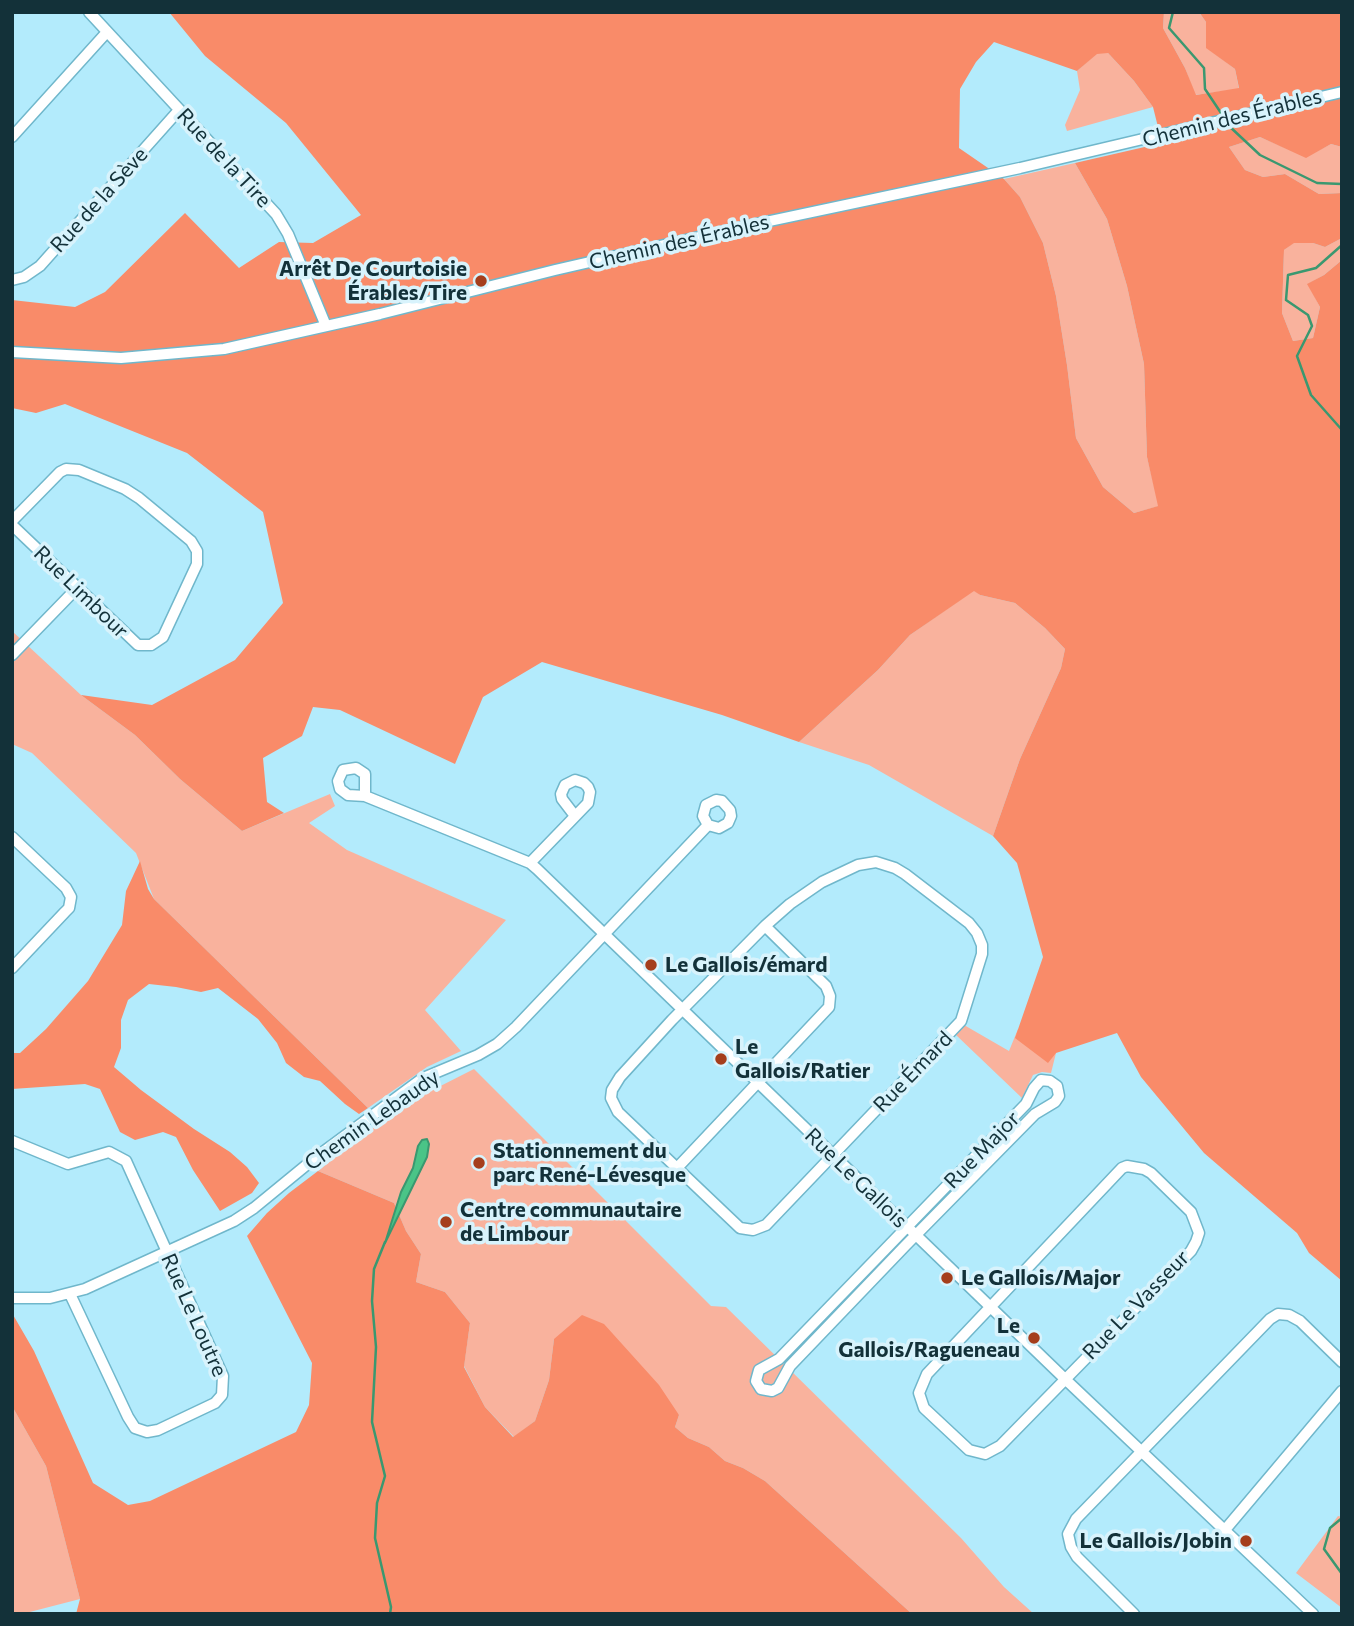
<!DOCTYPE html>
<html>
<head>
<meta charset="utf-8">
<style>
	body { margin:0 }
	#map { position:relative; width:1354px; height:1626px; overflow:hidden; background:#b3ebfc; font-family:Commissioner,sans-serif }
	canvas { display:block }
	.frame { position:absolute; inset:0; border:14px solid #133139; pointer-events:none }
</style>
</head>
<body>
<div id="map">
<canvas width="1354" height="1626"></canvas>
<div class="frame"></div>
</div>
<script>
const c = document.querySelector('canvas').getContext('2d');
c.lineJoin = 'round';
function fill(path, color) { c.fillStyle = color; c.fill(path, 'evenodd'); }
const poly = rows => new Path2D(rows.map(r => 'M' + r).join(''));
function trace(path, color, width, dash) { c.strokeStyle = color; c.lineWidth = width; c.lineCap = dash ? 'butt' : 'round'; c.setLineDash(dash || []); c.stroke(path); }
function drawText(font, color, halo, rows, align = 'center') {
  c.font = font + ' Commissioner,sans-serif'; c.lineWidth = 7; c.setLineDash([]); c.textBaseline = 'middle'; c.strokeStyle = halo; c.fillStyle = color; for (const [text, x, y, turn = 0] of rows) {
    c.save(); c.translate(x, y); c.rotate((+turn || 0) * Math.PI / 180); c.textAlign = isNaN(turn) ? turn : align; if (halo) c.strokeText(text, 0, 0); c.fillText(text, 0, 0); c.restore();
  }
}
const green = poly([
	[1164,12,1199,12,1206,22,1206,47,1235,69,1239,89,1195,95,1185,68,1163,28],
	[1097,53,1108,53,1134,81,1153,107,1067,131,1065,125,1080,90,1077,71],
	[1260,137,1306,157,1331,144,1342,147,1342,193,1319,194,1285,174,1263,177,1245,170,1229,147],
	[1075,163,1107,219,1127,286,1144,364,1147,457,1159,506,1134,513,1103,487,1076,438,1067,365,1056,296,1043,243,1020,197,1004,179],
	[1342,238,1342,260,1324,275,1308,284,1320,307,1313,338,1293,341,1282,313,1284,250,1293,243,1313,243,1325,247],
	[974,590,980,595,1015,603,1045,628,1065,649,1061,668,1020,759,993,836,869,765,799,742,878,670,910,635],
	[12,631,81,695,135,735,180,779,242,831,330,794,335,806,309,823,347,850,506,920,425,1010,461,1051,427,1067,368,1108,154,899,136,853,32,753,12,744],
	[964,1025,1009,1051,1018,1029,1056,1053,1051,1073,1042,1072,1033,1075,1022,1098,956,1035],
	[474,1069,711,1306,726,1307,961,1538,1004,1587,1034,1614,912,1614,765,1481,743,1468,725,1461,709,1447,688,1438,675,1427,679,1415,554,1339,549,1380,535,1421,514,1437,485,1407,464,1366,470,1323,445,1292,416,1282,421,1254,406,1231,394,1203,318,1171,401,1106],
	[12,1406,46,1466,80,1599,22,1614,12,1614],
	[1338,1516,1342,1517,1342,1608,1296,1573]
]);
const forest = poly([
	[169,12,1164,12,1163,28,1185,68,1196,95,1239,88,1235,69,1206,48,1206,22,1199,12,1342,12,1342,147,1331,144,1306,158,1260,137,1229,147,1245,170,1263,177,1285,174,1319,194,1342,193,1342,238,1325,247,1313,243,1294,243,1284,250,1282,313,1293,341,1313,338,1320,307,1307,284,1324,275,1342,260,1342,1281,1309,1253,1297,1233,1204,1153,1141,1077,1117,1033,1056,1053,1048,1063,1015,1038,1043,957,1017,863,993,836,1020,759,1061,668,1065,649,1045,628,1015,603,980,595,974,591,910,635,878,670,799,742,722,715,542,662,483,697,455,764,340,710,313,707,302,736,263,758,267,802,284,813,242,831,180,779,135,735,81,695,152,705,235,660,283,603,263,512,187,453,65,404,36,413,12,408,12,300,75,307,105,292,185,213,239,268,279,242,313,243,361,215,286,123,205,56],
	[994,42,1077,71,1097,54,1108,53,1134,81,1153,107,1162,143,1075,163,1107,219,1127,286,1144,364,1147,457,1158,506,1134,513,1103,487,1076,438,1067,365,1056,296,1043,243,1020,197,1004,179,959,148,960,89,976,62],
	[140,861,148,889,154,899,368,1108,359,1114,345,1104,320,1081,304,1077,286,1063,277,1043,258,1019,218,988,201,992,176,987,149,984,128,1000,121,1020,121,1048,114,1067,141,1090,194,1129,230,1152,247,1167,259,1183,252,1193,220,1211,193,1170,176,1137,163,1132,135,1140,120,1132,100,1089,85,1084,12,1089,12,1053,20,1053,46,1029,88,981,122,925,126,891],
	[318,1171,394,1203,406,1231,421,1254,416,1282,445,1292,470,1323,464,1367,485,1407,513,1437,535,1421,549,1380,554,1339,582,1315,604,1324,659,1385,679,1415,675,1427,688,1438,709,1447,725,1461,743,1468,765,1481,912,1614,76,1614,80,1599,46,1466,12,1406,12,1313,34,1351,93,1483,128,1505,150,1501,296,1432,309,1405,312,1363,247,1236,267,1213,289,1193]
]);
const water = poly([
	[427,1139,429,1144,427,1157,385,1243,401,1192,413,1168,418,1146,422,1140,427,1139]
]);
const stream = poly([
	[1173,12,1169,28,1204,68,1205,89,1221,113],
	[1228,125,1260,155,1317,183,1342,184],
	[1342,245,1316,268,1288,275,1286,300,1308,315,1312,326,1297,356,1311,395,1342,430],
	[385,1242,374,1269,372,1301,376,1347,372,1422,385,1476,377,1503,375,1538,391,1607,390,1614],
	[1342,1518,1330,1528,1324,1549,1342,1574]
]);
const minor = poly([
	[89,12,276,214,288,234,326,326],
	[12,137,107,32],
	[12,280,24,277,40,266,179,110],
	[12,352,121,358,224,349,380,314,555,270,751,225,1020,168,1342,92],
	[12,521,60,472,66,469,79,470,125,489,139,498,191,541,197,551,197,564,163,637,151,645,138,645,12,525],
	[12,655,77,588],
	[365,796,348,795,340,789,338,781,343,770,356,768,365,774,365,796,530,863,537,869,1065,1379,1313,1614],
	[12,837,66,888,71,897,69,908,65,912,12,968],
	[876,862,895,868,905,874,969,923,977,933,982,945,982,954,961,1021,766,1225,753,1230,740,1228,618,1112,611,1098,612,1090,620,1077,672,1020,765,926,790,904,822,882,858,865,876,862],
	[530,863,588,803,590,792,588,787,584,783,575,780,565,785,561,794,562,799,575,816],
	[1041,1080,1050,1081,1057,1086,1059,1096,1055,1102,1035,1114,906,1245,790,1366,778,1388,772,1391,761,1389,756,1381,759,1370,779,1359,1026,1104,1034,1088,1041,1080],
	[12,1141,68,1164,109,1152,126,1161,223,1376,222,1395,215,1403,158,1430,147,1432,135,1428,128,1417,70,1294],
	[1127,1166,1144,1169,1151,1173,1191,1212,1199,1233,1196,1242,1191,1251,1000,1446,985,1454,969,1450,924,1408,919,1393,927,1374,1122,1168,1127,1166],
	[677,1168,829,1007,830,996,826,986,765,926],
	[12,1298,50,1298,85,1289,234,1221,254,1208,315,1158,423,1078,478,1055,497,1044,516,1027,708,825,719,828,728,823,731,816,730,810,722,801,716,800,706,805,703,816,708,825],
	[1224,1531,1342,1391],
	[1134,1614,1077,1557,1071,1547,1068,1534,1076,1519,1270,1319,1278,1314,1289,1315,1300,1321,1342,1362]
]);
const markers = [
	[481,281,7,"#a53e1c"],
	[651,965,7,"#a53e1c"],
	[721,1059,7,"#a53e1c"],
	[479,1163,7,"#a53e1c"],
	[446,1222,7,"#a53e1c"],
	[947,1278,7,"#a53e1c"],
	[1034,1338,7,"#a53e1c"],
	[1246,1541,7,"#a53e1c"]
];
const streetNames = [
	["Chemin des Érables",1232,118,-14],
	["Rue de la Tire",224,158,47],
	["Rue de la Sève",99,200,-48],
	["Chemin des Érables",679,242,-13],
	["Rue Limbour",81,592,44],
	["Rue Émard",913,1072,-46],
	["Chemin Lebaudy",372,1120,-35],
	["Rue Major",982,1150,-46],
	["Rue Le Gallois",856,1178,44],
	["Rue Le Vasseur",1136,1305,-46],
	["Rue Le Loutre",194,1315,66]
];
const poiNames = [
	["Arrêt De Courtoisie",467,269,"right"],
	["Érables/Tire",467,293,"right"],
	["Le Gallois/émard",665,965],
	["Le",735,1047],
	["Gallois/Ratier",735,1071],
	["Stationnement du",493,1151],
	["parc René-Lévesque",493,1175],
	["Centre communautaire",460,1210],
	["de Limbour",460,1234],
	["Le Gallois/Major",961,1278],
	["Le",1020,1326,"right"],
	["Gallois/Ragueneau",1020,1350,"right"],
	["Le Gallois/Jobin",1232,1541,"right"]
];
fill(green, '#f9b29d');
fill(forest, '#f98b69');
fill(water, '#4ac487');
trace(water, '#3a9870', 2);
trace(stream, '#3a9870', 2.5);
trace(minor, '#70b7cb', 13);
trace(minor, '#fff', 10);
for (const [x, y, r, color] of markers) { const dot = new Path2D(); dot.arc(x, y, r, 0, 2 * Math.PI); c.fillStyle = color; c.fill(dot); trace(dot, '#d8f3fc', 2.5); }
drawText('21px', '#133139', '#d8f3fc', streetNames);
drawText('bold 21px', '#133139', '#d8f3fc', poiNames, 'left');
</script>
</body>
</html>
